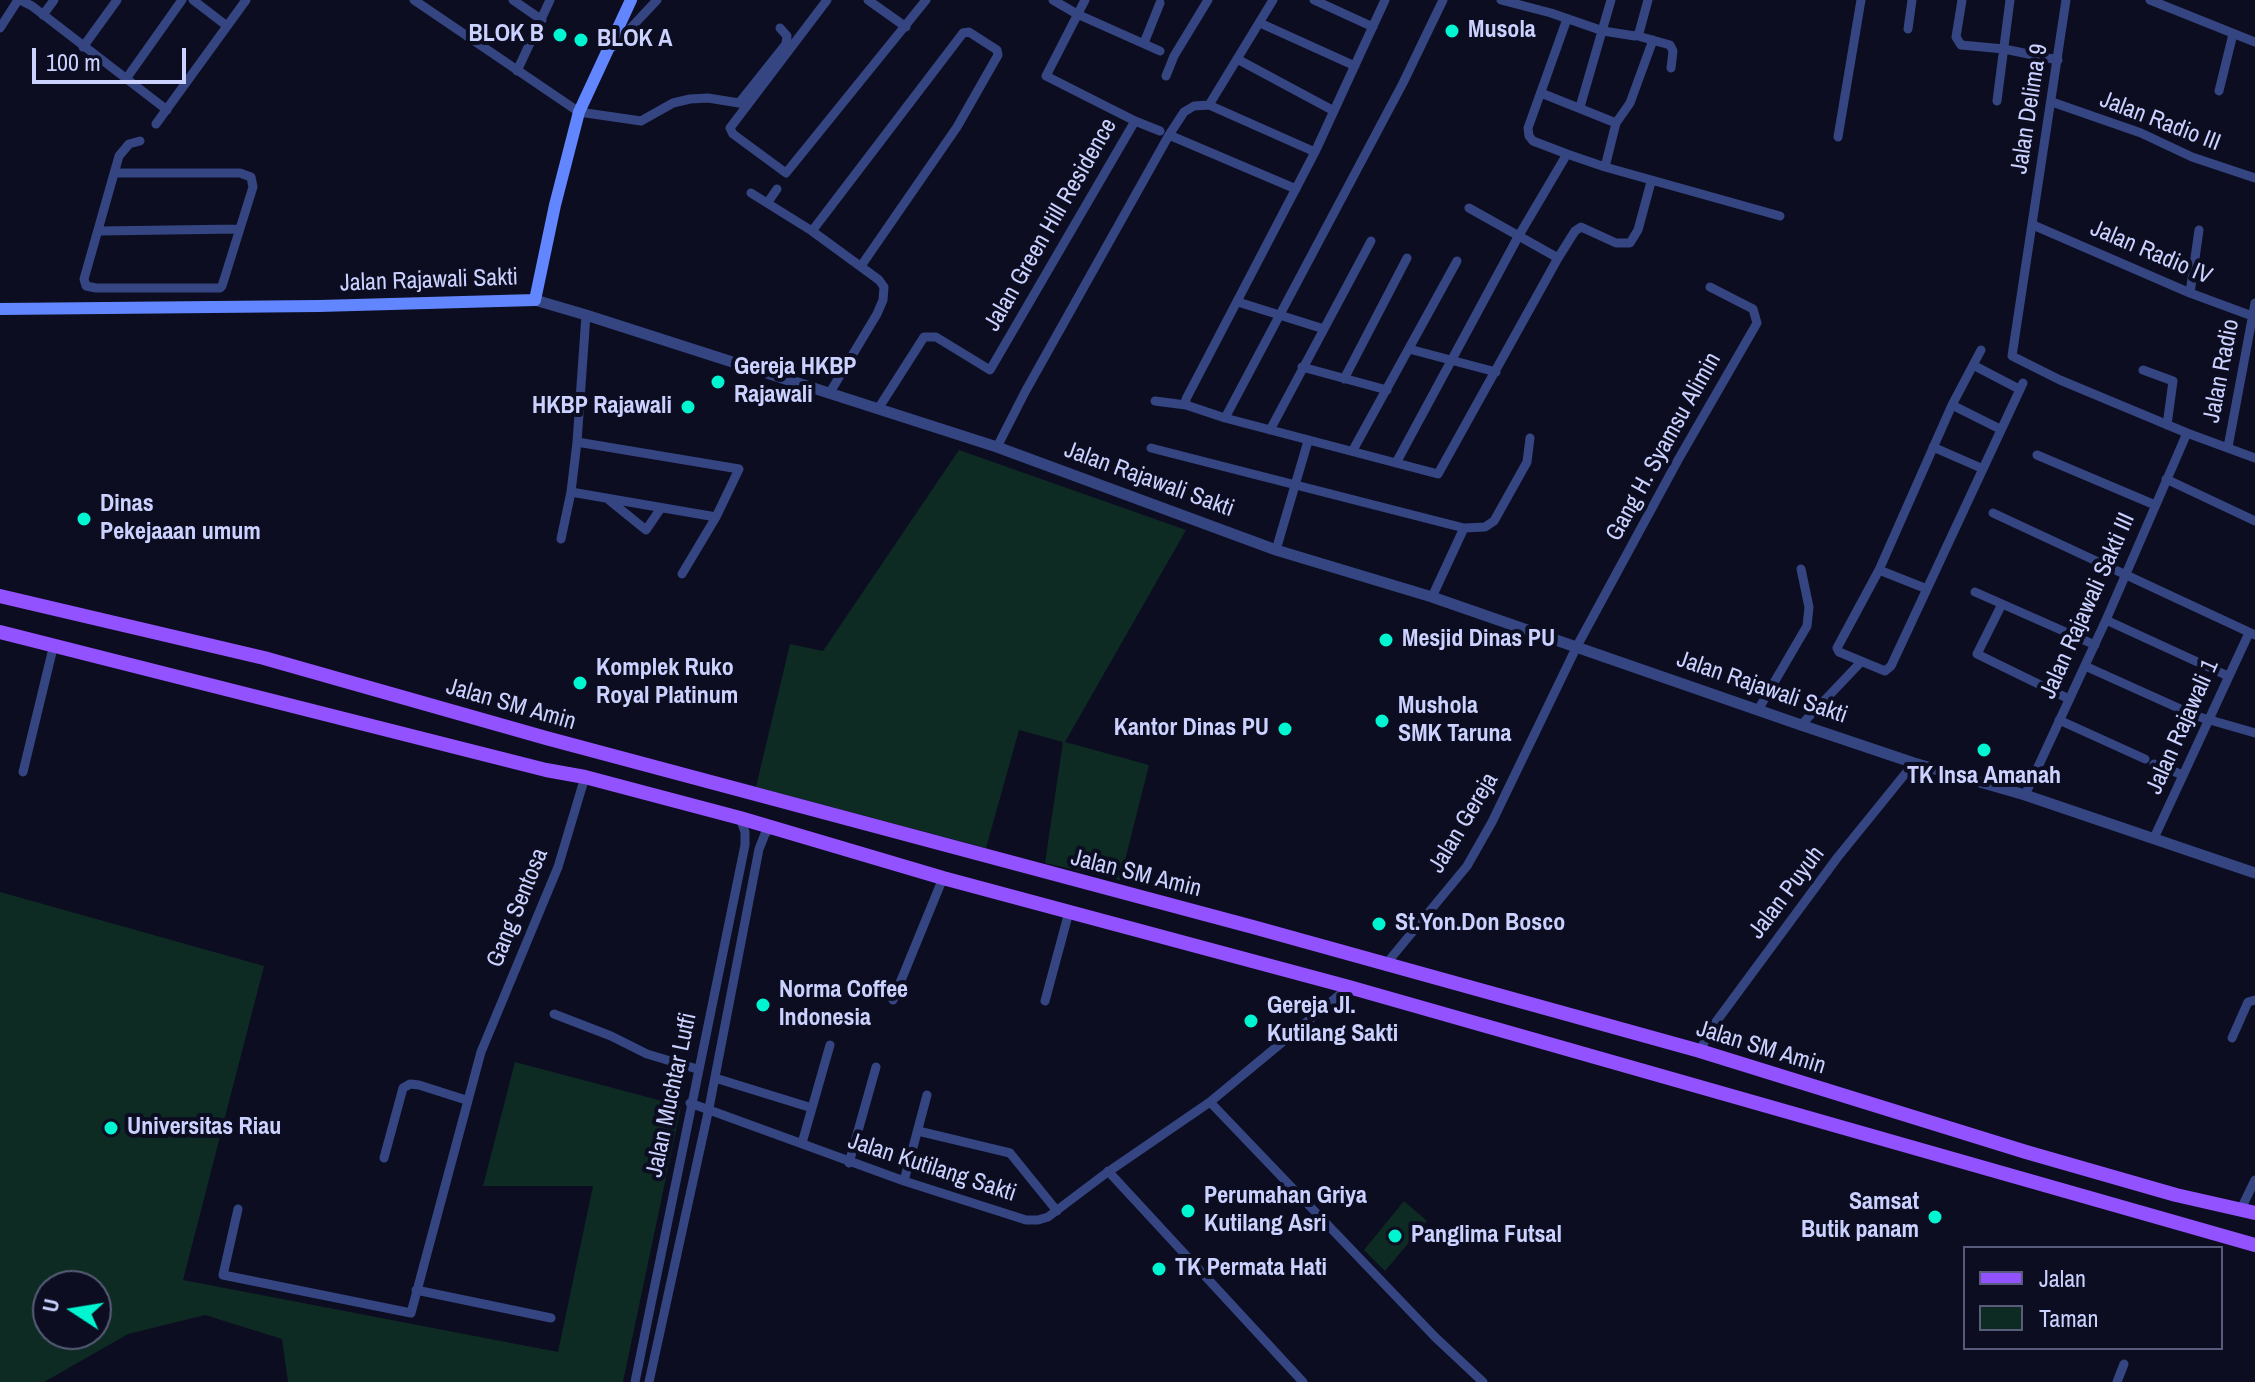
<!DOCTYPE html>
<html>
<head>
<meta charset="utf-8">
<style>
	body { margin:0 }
	#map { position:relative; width:2255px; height:1382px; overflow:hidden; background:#0c0d21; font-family:"Archivo Narrow",sans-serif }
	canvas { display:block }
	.legend { position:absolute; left:1963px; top:1246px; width:260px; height:104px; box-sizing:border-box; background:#0c0d21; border:2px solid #585c7a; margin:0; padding:10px 14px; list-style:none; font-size:24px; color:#cbd2ff }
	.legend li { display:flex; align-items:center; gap:16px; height:40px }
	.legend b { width:40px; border:2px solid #585c7a }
	.north { position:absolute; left:32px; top:1270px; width:80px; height:80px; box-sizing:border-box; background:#0c0d21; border:2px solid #585c7a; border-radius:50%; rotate:282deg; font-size:22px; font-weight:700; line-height:32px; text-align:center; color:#cbd2ff }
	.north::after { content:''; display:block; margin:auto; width:28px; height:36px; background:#00f6d1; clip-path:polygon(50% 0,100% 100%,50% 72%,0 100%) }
	.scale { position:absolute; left:32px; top:48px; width:154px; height:36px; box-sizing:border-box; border:4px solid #cbd2ff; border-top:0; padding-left:10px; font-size:24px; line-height:28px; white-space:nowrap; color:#cbd2ff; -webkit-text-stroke:6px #0c0d21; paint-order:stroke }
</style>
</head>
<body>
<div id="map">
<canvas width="2255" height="1382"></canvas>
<ul class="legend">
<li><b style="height:10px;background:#9352ff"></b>Jalan</li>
<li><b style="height:22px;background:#0e2b23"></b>Taman</li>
</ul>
<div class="north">U</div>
<div class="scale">100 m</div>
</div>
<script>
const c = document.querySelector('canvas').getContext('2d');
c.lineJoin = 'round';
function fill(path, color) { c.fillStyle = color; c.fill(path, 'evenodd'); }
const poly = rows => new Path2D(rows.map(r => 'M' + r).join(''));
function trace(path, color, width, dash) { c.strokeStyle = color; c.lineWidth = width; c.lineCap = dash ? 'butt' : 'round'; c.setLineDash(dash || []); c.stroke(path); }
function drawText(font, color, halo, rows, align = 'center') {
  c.font = font + ' "Archivo Narrow",sans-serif'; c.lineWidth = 8; c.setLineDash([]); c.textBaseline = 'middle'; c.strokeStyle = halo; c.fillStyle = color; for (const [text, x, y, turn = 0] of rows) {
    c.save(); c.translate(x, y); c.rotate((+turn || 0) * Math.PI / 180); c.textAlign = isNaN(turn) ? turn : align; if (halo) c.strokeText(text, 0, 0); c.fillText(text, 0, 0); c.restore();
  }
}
const green = poly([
	[959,450,1186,530,1065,742,1149,765,1120,880,1045,863,1063,742,1019,730,986,848,756,787,790,644,823,651],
	[0,892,264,966,183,1280,558,1352,593,1186,483,1186,515,1062,681,1106,623,1382,288,1382,282,1339,205,1315,128,1334,44,1382,0,1382],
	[96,1286,96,1334,48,1334,48,1286],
	[1404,1201,1427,1221,1385,1271,1364,1250]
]);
const minor = poly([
	[20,0,32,6,167,110],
	[193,0,227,26],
	[414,0,579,112,641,121,673,103,690,99,708,98,739,103,786,44,787,36,780,28],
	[513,0,542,20],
	[827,0,730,128,733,134,786,173,926,0],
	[868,0,906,27],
	[1053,0,1077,14,1160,51],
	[1314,0,1373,27],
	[1501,0,1551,13,1603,31,1635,36,1639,33,1648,0],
	[1962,0,1956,37,1961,45,2004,49,2058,60],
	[2066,0,2012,356,2060,380,2187,433,2255,458],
	[2150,0,2255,42],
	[43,15,54,0],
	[1260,23,1355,66],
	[0,28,18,0],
	[1908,29,1912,0],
	[1638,36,1670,45,1673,51,1671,68],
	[1144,43,1160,3],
	[83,47,117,0],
	[613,47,657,0],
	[1239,60,1334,111],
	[517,71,550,0],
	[1166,76,1174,56,1208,0],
	[126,79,182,0],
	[2219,91,2233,34],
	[1997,101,2010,0],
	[2052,102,2141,133,2192,157,2255,178],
	[1209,105,1315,152],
	[1580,107,1611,0],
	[1135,121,1160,131],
	[1616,123,1630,103,1653,40],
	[156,124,246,0],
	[1169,135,1296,189],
	[1838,137,1861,0],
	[1567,154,1533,141,1529,136,1528,128,1567,19],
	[1605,167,1780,216],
	[115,173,240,173,251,177,253,187,222,286,220,288,96,288,86,286,84,279,119,156,129,144,140,141],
	[751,193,812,231],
	[768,202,777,189],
	[1469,208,1558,258],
	[2033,225,2190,293,2255,317],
	[100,231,238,229],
	[2190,293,2199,230],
	[1238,302,1324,329],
	[1409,349,1496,372],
	[1981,350,1952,405,1879,570,1837,648,1839,652,1885,671,1891,666,2023,383],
	[1973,365,2019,389],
	[1302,367,1387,390],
	[2143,370,2173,381,2167,425],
	[1344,379,1407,258],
	[829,394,877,314,883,300,884,287,879,280,812,231,963,33,969,32,997,50,998,55,957,127,861,266],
	[1155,401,1186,405,1225,418,1438,474,1558,258,1575,231,1581,227,1616,243,1630,243,1638,230,1651,182],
	[1186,405,1186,399,1315,152,1385,0],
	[1952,405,2000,429],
	[878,409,924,337,936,337,990,370,1135,121,1046,76,1085,0],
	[1225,418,1403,83,1443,0],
	[1270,430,1371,241],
	[577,442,739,469,716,517,682,574],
	[997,447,1025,392,1169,135,1184,112,1194,106,1209,105,1273,0],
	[1933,447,1981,468],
	[2228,447,2255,303],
	[1151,448,1464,528,1485,527,1494,521,1527,462,1530,438],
	[1353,450,1457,261],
	[2037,455,2155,505],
	[1396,463,1518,237,1567,154,1605,167,1616,123,1541,93],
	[2166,479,2255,521],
	[571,492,716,517],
	[609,500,646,530,661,508],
	[1993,513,2255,635],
	[561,539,571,492,577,442,586,315],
	[1276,550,1308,441],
	[1879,570,1927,589],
	[1975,592,2095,645],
	[1432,597,1464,528],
	[2002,604,1977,654,2069,699],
	[2106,620,2228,676],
	[2085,666,2196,716,2255,733],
	[1758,710,1807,626,1809,607,1801,569],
	[2059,720,2145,759],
	[1801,725,1860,663],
	[2154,764,2183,775],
	[23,772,54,644],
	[2025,795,2106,620,2187,433],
	[2154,838,2249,633],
	[1386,964,1467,866,1492,822,1577,646,1678,460,1757,323,1753,309,1710,287],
	[893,1000,943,878],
	[1045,1001,1069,912],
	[554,1014,611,1036,647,1054,697,1069],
	[2232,1038,2248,1002,2255,1000],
	[1700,1051,1710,1030,1837,858,1914,763],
	[715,1078,812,1108],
	[1210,1102,1435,1337,1483,1382],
	[690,1103,904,1181,1026,1220,1038,1220,1048,1217,1105,1174,1210,1102,1349,987],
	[918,1131,1010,1153,1057,1211],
	[802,1143,830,1045],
	[384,1158,403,1088,410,1084,419,1085,466,1100],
	[849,1163,876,1067],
	[1108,1171,1303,1382],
	[904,1181,927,1095],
	[238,1209,223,1275,411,1313,481,1052,558,867,585,777],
	[2241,1209,2255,1180],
	[416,1290,551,1318],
	[635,1382,745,845,745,832,740,818],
	[649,1382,709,1108,759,849,765,834,772,826],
	[2117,1382,2124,1364]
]);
const tertiary = poly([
	[535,300,586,315,997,447,1276,550,1432,597,1801,725,1914,763,2025,795,2255,873]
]);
const secondary = poly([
	[0,309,319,306,535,300,555,205,579,112,631,0]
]);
const primary = poly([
	[0,596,264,658,546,738,1253,927,1700,1051,2026,1152,2176,1195,2255,1213],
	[0,632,546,770,585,777,740,818,943,878,1349,987,2255,1245]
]);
const markers = [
	[1452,31,8,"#00f6d1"],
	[560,35,8,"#00f6d1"],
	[581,40,8,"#00f6d1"],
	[718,382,8,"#00f6d1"],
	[688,407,8,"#00f6d1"],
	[84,519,8,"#00f6d1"],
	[1386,640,8,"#00f6d1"],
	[580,683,8,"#00f6d1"],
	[1382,721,8,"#00f6d1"],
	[1285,729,8,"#00f6d1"],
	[1984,750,8,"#00f6d1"],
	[1379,924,8,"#00f6d1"],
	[763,1005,8,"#00f6d1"],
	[1251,1021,8,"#00f6d1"],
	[111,1128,8,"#00f6d1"],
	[1188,1211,8,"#00f6d1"],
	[1935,1217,8,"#00f6d1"],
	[1395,1236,8,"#00f6d1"],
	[1159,1269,8,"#00f6d1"]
];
const poiNames = [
	["Musola",1468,31],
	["BLOK B",544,35,"right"],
	["BLOK A",597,40],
	["Gereja HKBP",734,368],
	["Rajawali",734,396],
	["HKBP Rajawali",672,407,"right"],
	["Dinas",100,505],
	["Pekejaaan umum",100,533],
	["Mesjid Dinas PU",1402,640],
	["Komplek Ruko",596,669],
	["Royal Platinum",596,697],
	["Mushola",1398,707],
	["SMK Taruna",1398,735],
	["Kantor Dinas PU",1269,729,"right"],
	["TK Insa Amanah",1984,777,"center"],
	["St.Yon.Don Bosco",1395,924],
	["Norma Coffee",779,991],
	["Indonesia",779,1019],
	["Gereja Jl.",1267,1007],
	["Kutilang Sakti",1267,1035],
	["Universitas Riau",127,1128],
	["Perumahan Griya",1204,1197],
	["Kutilang Asri",1204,1225],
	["Samsat",1919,1203,"right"],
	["Butik panam",1919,1231,"right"],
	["Panglima Futsal",1411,1236],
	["TK Permata Hati",1175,1269]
];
const streetNames = [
	["Jalan Delima 9",2030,109,-81],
	["Jalan Radio III",2160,122,21],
	["Jalan Green Hill Residence",1051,225,-60],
	["Jalan Radio IV",2151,253,23],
	["Jalan Rajawali Sakti",429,281,-2],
	["Jalan Radio",2222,371,-79],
	["Gang H. Syamsu Alimin",1664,447,-61],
	["Jalan Rajawali Sakti",1149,480,20],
	["Jalan Rajawali Sakti III",2088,606,-66],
	["Jalan Rajawali Sakti",1762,688,19],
	["Jalan SM Amin",511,705,16],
	["Jalan Rajawali 1",2183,727,-66],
	["Jalan Gereja",1464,823,-59],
	["Jalan SM Amin",1136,874,14],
	["Jalan Puyuh",1787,893,-53],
	["Gang Sentosa",518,908,-68],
	["Jalan SM Amin",1761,1048,17],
	["Jalan Muchtar Lutfi",672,1095,-78],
	["Jalan Kutilang Sakti",932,1168,18]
];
fill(green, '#0e2b23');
trace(minor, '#344582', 9);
trace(tertiary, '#344582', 11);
trace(secondary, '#6286ff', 12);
trace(primary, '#9352ff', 14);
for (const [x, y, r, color] of markers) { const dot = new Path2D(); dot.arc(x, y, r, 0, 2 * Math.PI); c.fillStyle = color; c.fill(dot); trace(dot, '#0c0d21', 3); }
drawText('bold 24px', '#cbd2ff', '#0c0d21', poiNames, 'left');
drawText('24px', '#cbd2ff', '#0c0d21', streetNames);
</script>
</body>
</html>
